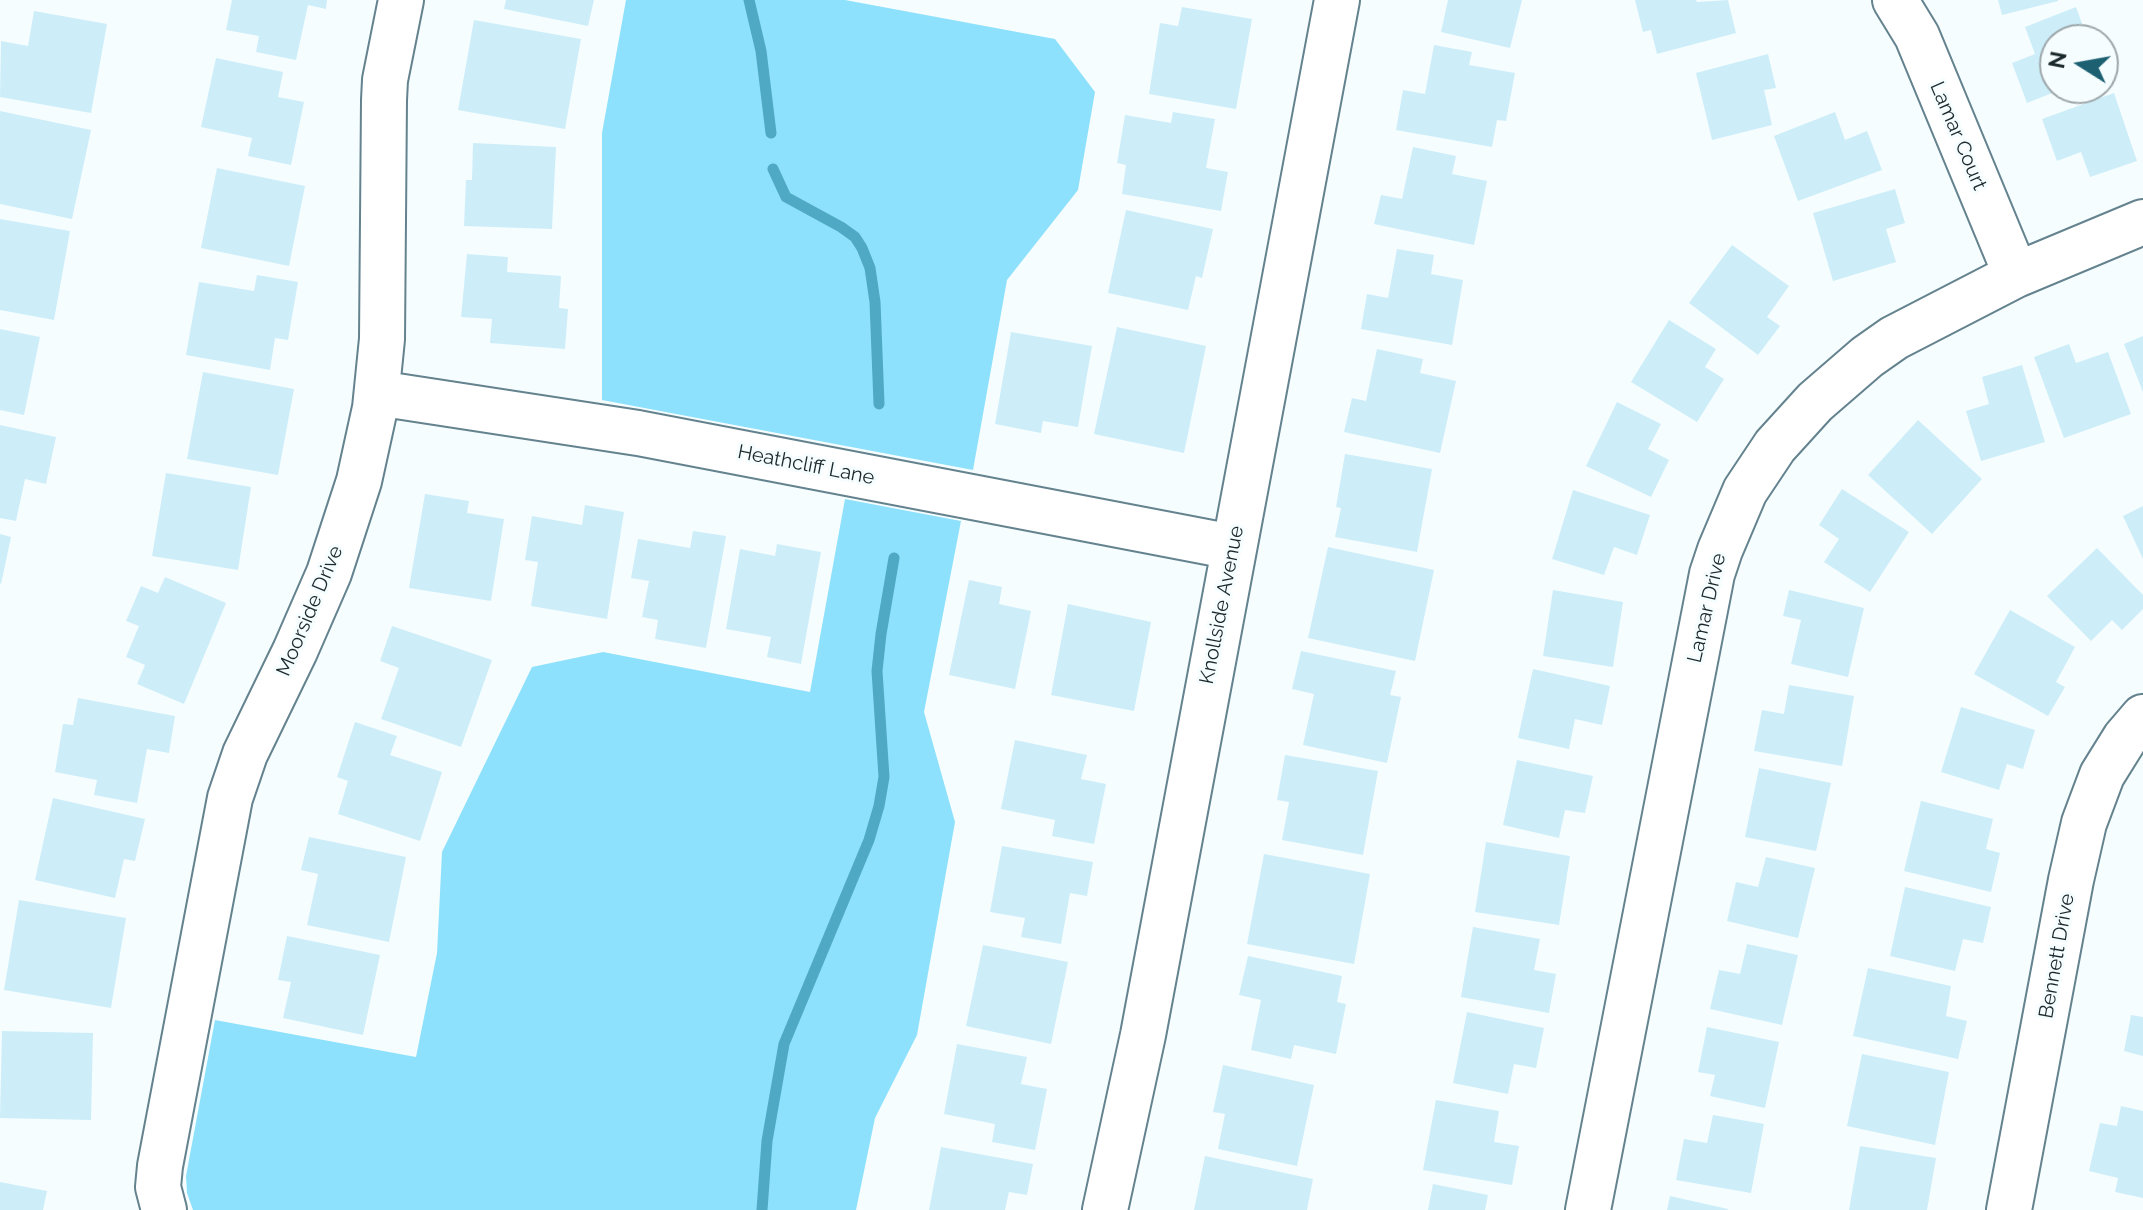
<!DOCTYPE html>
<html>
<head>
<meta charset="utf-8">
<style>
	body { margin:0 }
	#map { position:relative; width:2143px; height:1210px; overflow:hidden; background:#f6fdff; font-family:Raleway,sans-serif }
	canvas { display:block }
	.north { position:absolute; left:2039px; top:24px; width:80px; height:80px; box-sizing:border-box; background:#f6fdff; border:2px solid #9ea8ab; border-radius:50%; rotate:281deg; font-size:22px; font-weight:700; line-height:32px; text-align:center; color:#1b282c }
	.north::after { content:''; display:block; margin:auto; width:28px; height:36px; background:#1c6072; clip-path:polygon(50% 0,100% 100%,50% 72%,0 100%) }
</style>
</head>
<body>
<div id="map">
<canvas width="2143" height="1210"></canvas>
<div class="north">N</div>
</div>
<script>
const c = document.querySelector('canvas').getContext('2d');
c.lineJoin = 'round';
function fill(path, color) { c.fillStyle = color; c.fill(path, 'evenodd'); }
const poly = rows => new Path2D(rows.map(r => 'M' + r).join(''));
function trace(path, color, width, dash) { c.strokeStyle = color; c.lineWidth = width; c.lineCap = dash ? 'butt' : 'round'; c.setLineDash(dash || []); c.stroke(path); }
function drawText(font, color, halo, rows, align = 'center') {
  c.font = font + ' Raleway,sans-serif'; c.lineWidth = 6; c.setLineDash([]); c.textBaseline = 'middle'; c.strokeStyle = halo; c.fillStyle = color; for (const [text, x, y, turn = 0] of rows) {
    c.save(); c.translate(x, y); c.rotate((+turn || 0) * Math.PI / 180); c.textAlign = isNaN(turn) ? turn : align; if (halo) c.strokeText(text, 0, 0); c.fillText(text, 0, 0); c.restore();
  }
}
const green = poly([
	[626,0,845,0,1055,39,1095,92,1078,190,1007,280,973,470,602,400,602,133],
	[845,499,961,521,924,712,955,822,917,1035,875,1118,856,1210,193,1210,187,1193,186,1176,215,1020,416,1057,437,953,442,852,532,667,603,652,810,692]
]);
const stream = poly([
	[749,0,761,51,771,133],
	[773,169,786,197,841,227,855,237,862,248,870,268,875,302,879,404],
	[762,1210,767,1141,784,1044,869,840,879,806,884,777,877,671,881,634,894,558]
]);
const building = poly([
	[232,0,327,0,326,9,308,5,296,60,256,52,259,36,226,30],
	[506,0,594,0,588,26,504,9],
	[1448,0,1522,0,1510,48,1441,32],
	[1635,0,1696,0,1697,2,1728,0,1736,33,1657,54,1651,30,1643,32],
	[1998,0,2058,0,2058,1,2002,15],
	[1182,7,1252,19,1236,109,1149,94,1160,23,1178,26],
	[2076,7,2088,40,2055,40,2055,88,2065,88,2027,103,2012,63,2035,54,2025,27],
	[34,11,107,24,91,113,0,97,1,41,28,46],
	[474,20,581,39,565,129,458,110],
	[1434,45,1472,52,1469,65,1515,73,1506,121,1497,120,1492,147,1396,130,1403,90,1425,94],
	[1768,54,1776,88,1764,90,1772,125,1712,140,1696,73],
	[216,58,283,72,278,97,304,102,291,165,248,156,252,138,201,127],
	[2114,93,2137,161,2090,177,2081,152,2057,161,2042,119],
	[0,111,91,130,72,219,0,204],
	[1173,112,1215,119,1206,168,1228,172,1221,211,1122,194,1126,165,1117,163,1125,115,1171,123],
	[1835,112,1845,140,1867,131,1882,170,1798,201,1774,136],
	[473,143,556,147,552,229,464,226,466,180,472,180],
	[1413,147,1456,156,1452,174,1487,181,1474,245,1374,224,1381,195,1402,199],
	[217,168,305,186,289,266,201,248],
	[1895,189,1905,223,1886,229,1896,262,1833,281,1813,213],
	[1126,210,1213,229,1202,278,1196,276,1188,310,1108,293],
	[0,219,70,231,54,320,0,310],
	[1732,245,1789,286,1767,317,1780,326,1758,355,1689,303],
	[1397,249,1434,255,1431,274,1463,280,1452,345,1361,329,1367,294,1388,298],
	[467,254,508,257,507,272,561,276,559,308,568,309,565,349,490,343,492,319,461,317],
	[257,275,298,282,288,340,275,338,270,370,186,355,199,282,254,291],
	[1669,320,1716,349,1705,367,1724,379,1697,422,1631,382],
	[1117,327,1206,346,1184,453,1094,434],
	[0,329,40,337,24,415,0,410],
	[1011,332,1092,346,1078,427,1043,421,1041,433,995,424],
	[2143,336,2143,392,2124,344],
	[2069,344,2076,363,2108,352,2131,414,2064,438,2034,357],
	[1377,349,1423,359,1420,373,1456,381,1440,453,1344,432,1352,398,1366,401],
	[2022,365,2045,442,1981,461,1966,411,1989,404,1982,377],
	[203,372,294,389,278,475,187,459],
	[1617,402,1661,424,1648,449,1669,460,1651,497,1586,466],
	[1918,420,1982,479,1932,534,1868,475],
	[0,425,56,437,46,484,25,479,16,521,0,518],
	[1345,454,1432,469,1417,552,1335,537,1341,508,1336,507],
	[166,473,251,487,238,570,152,556],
	[1842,489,1909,532,1870,592,1824,562,1839,539,1819,525],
	[1573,490,1650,515,1637,555,1614,547,1604,575,1552,559],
	[425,494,469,501,467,513,504,519,491,601,409,588],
	[585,505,624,512,607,619,531,606,538,562,525,560,532,516,582,525],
	[2143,506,2143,559,2123,516],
	[693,531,726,536,706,648,655,639,658,620,642,617,649,581,631,578,638,539,690,548],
	[0,534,11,537,1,584,0,583],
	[777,544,821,552,801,664,767,657,771,637,726,629,740,549,775,556],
	[1328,547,1434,570,1415,661,1308,638],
	[2097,548,2143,595,2143,609,2122,630,2112,620,2091,641,2047,596],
	[165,577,226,603,184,704,137,684,145,665,126,657,139,626,126,621,141,586,158,593],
	[969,580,1002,587,999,604,1031,611,1015,689,949,675],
	[1553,590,1623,602,1613,667,1543,656],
	[1789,590,1864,608,1848,677,1791,664,1801,620,1783,616],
	[1068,604,1151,622,1134,711,1051,695],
	[2010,610,2075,647,2056,682,2065,687,2048,716,1974,674],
	[392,626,492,660,461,747,381,719,399,668,380,661],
	[1301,651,1396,671,1390,695,1401,697,1387,763,1303,745,1314,694,1292,689],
	[1533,669,1610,686,1602,725,1575,719,1569,749,1518,738],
	[1789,685,1854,696,1842,766,1754,751,1762,710,1784,714],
	[78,698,175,716,169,753,147,749,137,803,94,795,97,780,55,772,63,724,73,725],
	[1961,707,2035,730,2023,769,2007,764,1999,790,1941,772],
	[355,722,397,736,390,755,442,772,420,841,338,814,348,781,337,777],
	[1015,740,1087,755,1081,779,1106,784,1094,844,1052,836,1055,820,1001,809],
	[1285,755,1378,771,1363,855,1282,840,1289,802,1277,800],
	[1517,760,1593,776,1585,813,1565,810,1559,838,1503,825],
	[1759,768,1831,783,1816,851,1745,837],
	[53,798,145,819,135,861,124,859,115,898,35,880],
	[1921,801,1993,819,1986,849,2000,853,1991,892,1904,871],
	[309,837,406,857,389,942,307,925,318,874,301,870],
	[1486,842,1570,856,1559,925,1475,912],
	[1002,846,1093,862,1087,896,1070,893,1061,944,1021,937,1025,918,990,912],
	[1264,854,1370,874,1354,964,1247,944],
	[1766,857,1815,868,1798,938,1727,921,1736,882,1758,887],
	[1905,887,1991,907,1983,943,1963,939,1955,971,1890,956],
	[19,900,126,918,111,1008,4,990],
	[1473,927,1540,939,1534,970,1556,974,1549,1013,1461,997],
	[287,936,380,955,363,1035,283,1018,291,982,278,980],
	[1747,944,1798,955,1782,1025,1710,1009,1719,970,1740,974],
	[983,945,1068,962,1051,1044,966,1026],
	[1248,956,1342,976,1337,1002,1346,1004,1336,1054,1294,1045,1291,1059,1251,1050,1261,1000,1239,995],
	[1868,968,1951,986,1946,1016,1967,1021,1958,1059,1853,1036],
	[1467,1012,1544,1028,1536,1068,1514,1064,1508,1094,1453,1083],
	[2131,1015,2143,1017,2143,1056,2124,1051],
	[1707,1027,1779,1042,1765,1108,1710,1096,1715,1075,1698,1072],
	[2,1031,93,1033,91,1120,0,1118],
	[957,1044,1027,1057,1021,1084,1047,1089,1035,1150,992,1142,995,1124,944,1114],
	[1862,1054,1949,1072,1935,1145,1847,1126],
	[1223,1065,1314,1085,1297,1166,1218,1149,1225,1114,1213,1112],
	[1436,1100,1499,1111,1494,1142,1519,1146,1512,1185,1423,1170],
	[2121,1106,2143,1111,2143,1198,2115,1192,2118,1178,2089,1171,2100,1123,2117,1126],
	[1713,1115,1764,1124,1751,1193,1676,1180,1684,1139,1707,1143],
	[1860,1146,1936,1158,1927,1210,1849,1210],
	[941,1147,1033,1164,1027,1195,1009,1192,1005,1210,929,1210],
	[1205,1156,1313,1179,1307,1210,1194,1210],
	[0,1182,47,1191,43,1210,0,1210],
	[1433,1184,1488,1195,1485,1210,1428,1210],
	[1670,1196,1728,1209,1728,1210,1667,1210]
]);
const minor = poly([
	[1895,0,1917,36,2016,275],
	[377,393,638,433,1233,547],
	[164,1210,158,1187,160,1166,230,798,245,754,295,651,329,573,359,481,375,408,382,339,384,100,385,80,401,0],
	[1105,1210,1143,1035,1337,0],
	[1588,1210,1712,574,1720,550,1745,491,1775,446,1815,402,1867,357,1894,338,2016,275,2143,222],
	[2009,1210,2071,880,2084,823,2102,775,2125,738,2143,717]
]);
const streetNames = [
	["Lamar Court",1958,136,67],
	["Heathcliff Lane",806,465,11],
	["Knollside Avenue",1222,605,-79],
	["Lamar Drive",1707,608,-77],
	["Moorside Drive",310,611,-67],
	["Bennett Drive",2057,956,-80]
];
fill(green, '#8ee1fc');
trace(stream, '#4fa9c4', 11);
fill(building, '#cdeef9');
trace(minor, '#64838e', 48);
trace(minor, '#fff', 44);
drawText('20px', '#1b282c', '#f6fdff', streetNames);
</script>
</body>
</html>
